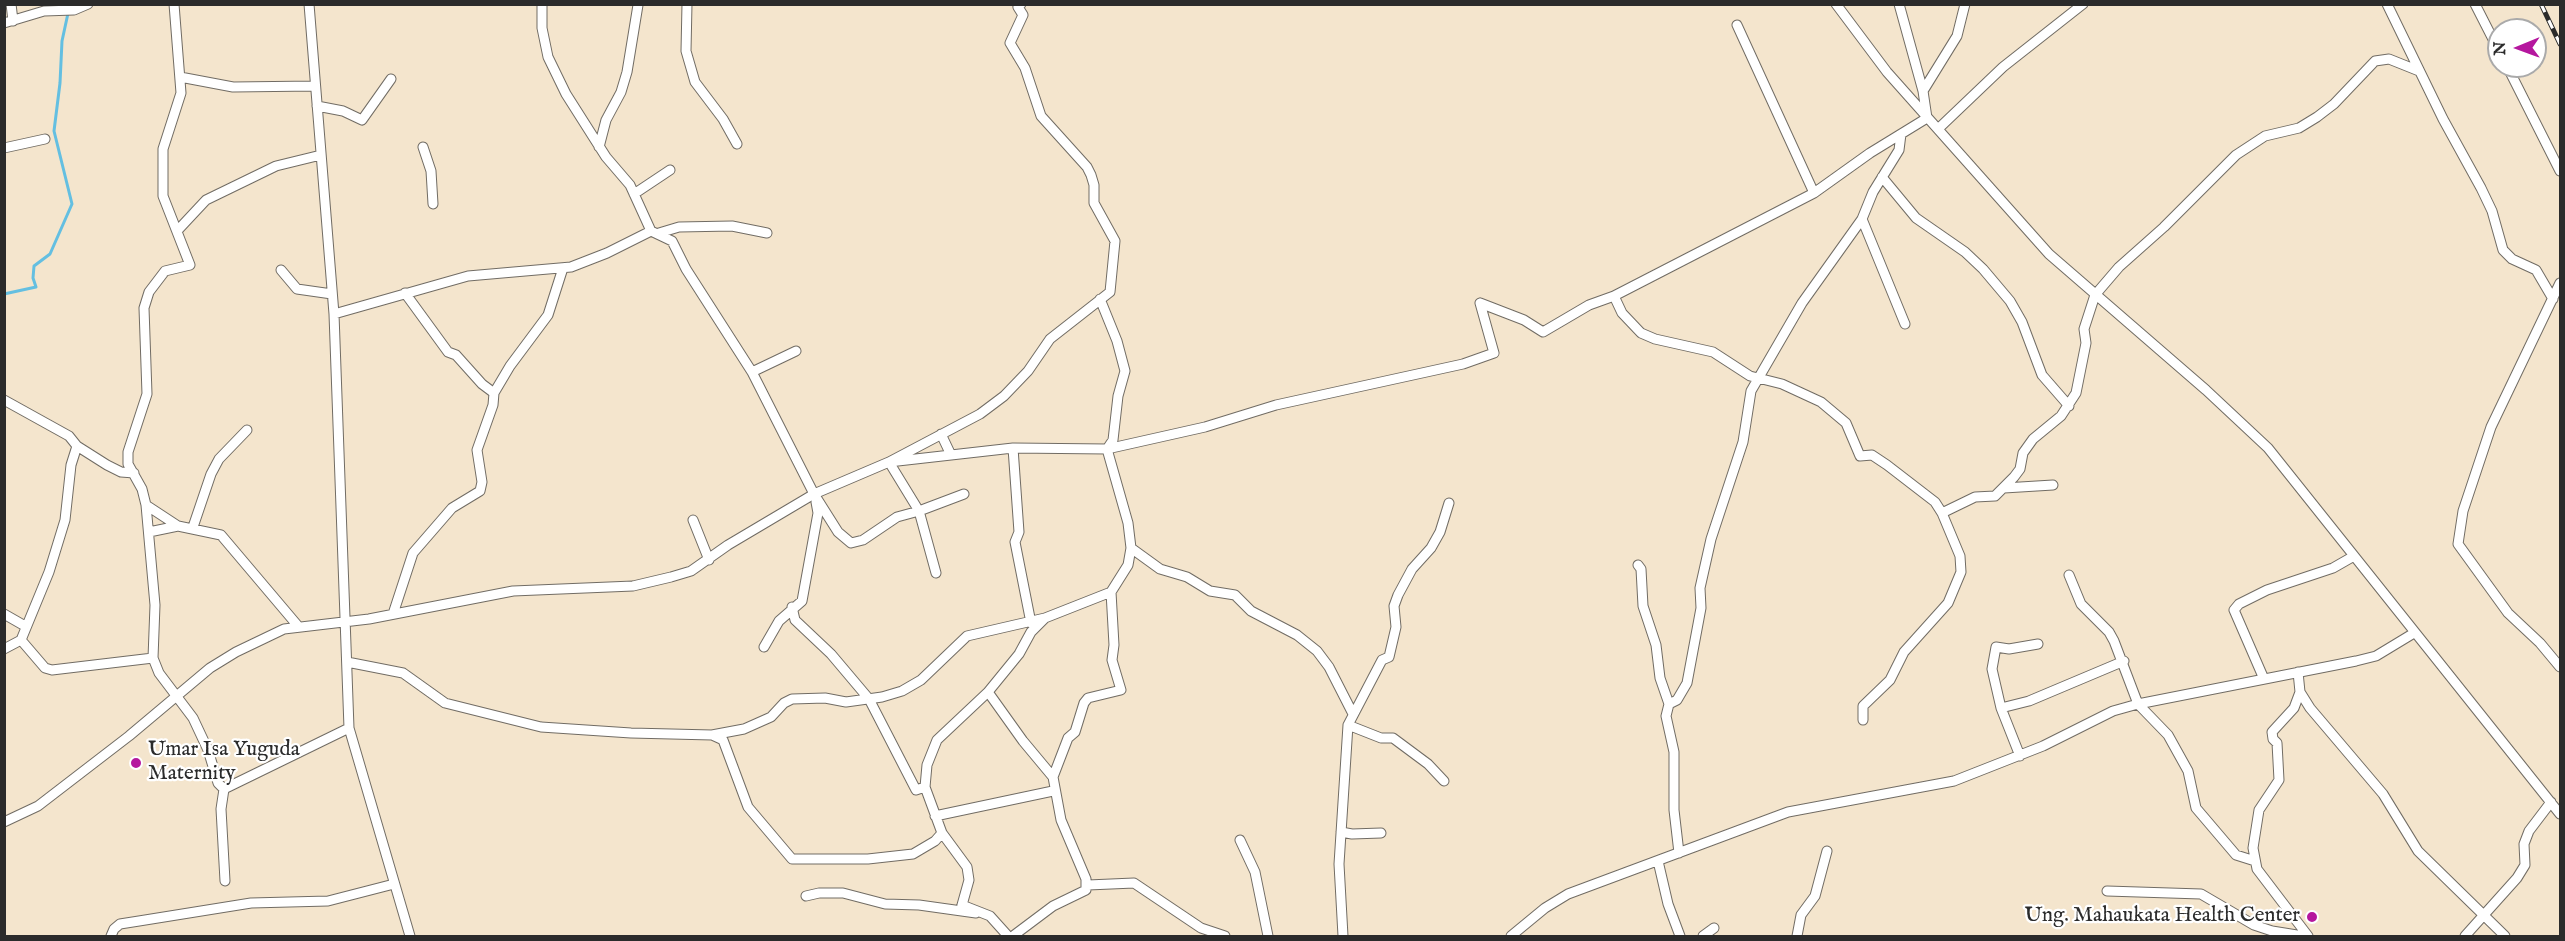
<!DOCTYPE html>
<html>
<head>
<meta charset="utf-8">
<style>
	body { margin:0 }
	#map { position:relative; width:2565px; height:941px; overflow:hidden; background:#f4e5cd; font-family:"IM FELL English",serif }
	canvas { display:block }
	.frame { position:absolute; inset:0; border:6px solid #2b2b2b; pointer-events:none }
	.north { position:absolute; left:2487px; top:18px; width:60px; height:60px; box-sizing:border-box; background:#fff; border:2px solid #aaa; border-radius:50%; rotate:269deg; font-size:16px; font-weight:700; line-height:24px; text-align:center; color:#2b2b2b }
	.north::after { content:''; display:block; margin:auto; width:21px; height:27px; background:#b5179e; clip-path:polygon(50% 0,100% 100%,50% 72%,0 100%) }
</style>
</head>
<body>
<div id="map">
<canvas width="2565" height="941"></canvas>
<div class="frame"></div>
<div class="north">N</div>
</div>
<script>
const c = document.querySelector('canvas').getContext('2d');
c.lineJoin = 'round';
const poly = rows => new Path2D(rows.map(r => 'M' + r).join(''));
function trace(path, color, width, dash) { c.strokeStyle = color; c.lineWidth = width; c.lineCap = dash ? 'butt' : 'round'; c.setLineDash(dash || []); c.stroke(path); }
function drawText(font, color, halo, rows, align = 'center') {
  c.font = font + ' "IM FELL English",serif'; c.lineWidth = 4.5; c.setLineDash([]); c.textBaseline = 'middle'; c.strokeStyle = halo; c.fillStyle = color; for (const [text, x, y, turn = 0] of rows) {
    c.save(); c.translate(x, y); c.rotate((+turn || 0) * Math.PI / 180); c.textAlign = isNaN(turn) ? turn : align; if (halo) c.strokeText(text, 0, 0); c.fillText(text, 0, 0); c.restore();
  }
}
const stream = poly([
	[4,294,36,287,33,278,34,266,50,254,72,204,54,131,60,83,62,41,70,4]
]);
const minor = poly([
	[11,4,13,21],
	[174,4,181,93,163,149,163,196,190,265,165,271,149,292,144,308,147,394,128,452,128,464,142,489,146,505,155,605,153,658,159,673,193,718,208,750,218,783,224,789,349,728],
	[309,4,334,314,349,728,410,936],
	[542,4,542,28,548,57,566,94,606,157,630,185,651,231],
	[687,4,686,51,695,82,723,119,737,144],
	[1836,4,1887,72,2049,254,2206,390,2268,448,2560,814],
	[1899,4,1923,91,1927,118],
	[2387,4,2443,119,2481,188,2492,211,2503,250,2512,259,2536,270,2553,299],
	[2475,4,2499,51],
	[4,23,44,11,74,10,88,4],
	[1737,25,1814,193],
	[2507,66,2560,171],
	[180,77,233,87,315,86],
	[1923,91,1957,36,1965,4],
	[317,106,343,111,362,120,391,79],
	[1938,129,2003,67,2083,4],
	[423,147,431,171,433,204],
	[599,147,606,120,621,92,627,72,638,5],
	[4,148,45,139],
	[1882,177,1916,218,1965,252,1983,269,2010,301,2022,322,2042,375,2069,406],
	[634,194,670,170],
	[1862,219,1905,324],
	[177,231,206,200,276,166,321,155],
	[659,233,679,227,732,226,767,233],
	[281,270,297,289,332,294],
	[2560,283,2491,427,2463,511,2458,544,2508,613,2540,643,2560,667],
	[405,293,448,352,456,355,482,384,494,393],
	[1614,296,1622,313,1641,333,1655,339,1713,352,1750,376,1782,384,1821,402,1846,423,1860,456,1872,455,1887,465,1935,502,1942,513,1960,556,1961,572,1948,603,1904,652,1890,680,1863,706,1863,720],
	[1480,303,1524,320,1543,332,1589,305,1614,296,1814,193,1870,153,1927,118],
	[334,314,468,276,571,267,607,253,651,231,672,241,686,269,752,372,814,494,838,532,851,543,863,540,897,517,919,511,964,494],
	[752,372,796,351],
	[4,400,69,436,77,446,107,465,121,472,134,473],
	[941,434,951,455],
	[1013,448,1019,532,1015,542,1031,623],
	[2004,488,2053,485],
	[146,505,178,526],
	[1942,513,1975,497,1995,496,2014,477,2020,469,2023,453,2033,439,2061,416,2076,393,2086,343,2084,329,2095,295,2119,267,2164,227,2236,155,2265,136,2299,128,2317,117,2334,104,2375,61,2389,59,2419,71],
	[693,520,709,560],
	[193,527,211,474,219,459,247,430],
	[149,532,178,526,221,535,298,626],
	[1131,548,1160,569,1187,577,1210,591,1235,595,1251,611,1297,635,1317,651,1329,667,1353,714],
	[1638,565,1641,569,1643,606,1656,645,1660,678,1669,704,1666,716,1674,752,1674,810,1679,853],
	[936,573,919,511,889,462,980,414,1004,396,1028,371,1050,339,1110,292,1115,241,1094,203,1094,185,1091,175,1087,167,1041,116,1025,68,1010,43,1023,15,1018,7,1021,4],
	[2069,575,2081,604,2109,632,2114,641,2138,704,2168,735,2188,771,2196,808,2236,855,2255,861],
	[792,607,795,620,831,654,869,699,916,790,925,787],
	[4,614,25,626],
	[393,614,413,553,452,508,480,491,482,482,477,450,493,405,494,393,510,366,548,315,563,268],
	[21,640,45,668,52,670,153,658],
	[764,647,779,621,802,601,818,513,816,502],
	[4,649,21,640,49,572,65,520,71,465,77,446],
	[347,662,403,673,445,703,541,727,631,733,712,735,744,729,771,717,784,703,792,699,825,698,846,702,882,697,902,691,921,680,967,636,1045,618],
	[2298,672,2300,692,2294,708,2272,732,2273,739,2277,743,2279,780,2259,810,2253,848,2257,869,2308,936],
	[2264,679,2234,610,2239,604,2267,590,2333,568,2354,556],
	[988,692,1023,741,1053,777],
	[2300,692,2310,708,2383,794,2418,851,2505,936],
	[1669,704,1677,700,1687,683,1701,608,1700,588,1711,539,1743,442,1751,391,1802,303,1862,219,1873,192,1899,150,1901,134],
	[2001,708,2029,701,2124,661],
	[1348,725,1381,738,1393,738,1428,764,1444,781],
	[712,735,723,740,748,807,792,859,868,859,913,854,935,841,942,833],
	[2020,756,2001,708,1992,669,1996,647,2009,649,2038,644],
	[224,789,221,809,225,881],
	[935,816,1053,791],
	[4,822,38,806,129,736,210,668,236,652,284,629,369,619,513,591,633,586,671,577,691,571,728,545,814,494,889,462,1013,448,1107,449,1205,427,1276,405,1463,364,1494,353,1480,303],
	[1341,832,1352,834,1381,833],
	[1240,840,1255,872,1268,936],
	[1658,861,1668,904,1680,936],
	[1088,885,1134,883,1201,928,1225,936],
	[2107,891,2201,894,2254,925,2272,931,2303,936],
	[806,896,819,893,843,893,885,904,919,905,976,913],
	[111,936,114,929,120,924,139,921,251,903,328,901,394,884],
	[1008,936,990,916,962,905,969,880,967,867,942,833,925,787,927,765,937,740,988,692,1019,654,1031,632,1045,618,1111,592,1128,565,1131,548,1128,523,1107,449,1113,440,1118,396,1125,371,1117,341,1100,299],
	[1013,936,1053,906,1086,890,1086,879,1061,820,1053,777,1068,738,1075,732,1084,703,1088,698,1121,690,1112,660,1114,645,1111,592],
	[1343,936,1339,864,1348,725,1382,660,1389,657,1396,627,1394,606,1398,595,1412,569,1431,548,1440,532,1449,503],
	[1511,936,1545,908,1568,894,1788,812,1954,781,2043,746,2113,711,2138,704,2356,661,2376,656,2414,633],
	[1703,936,1714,928],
	[1797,936,1801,915,1815,896,1827,851],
	[2465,936,2517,878,2525,865,2524,844,2529,831,2551,802]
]);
const rail = poly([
	[2541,4,2560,44]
]);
const markers = [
	[136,763,6,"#b5179e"],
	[2312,917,6,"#b5179e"]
];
const poiNames = [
	["Umar Isa Yuguda",148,751],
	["Maternity",148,775],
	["Ung. Mahaukata Health Center",2300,917,"right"]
];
trace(stream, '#64bfe1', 3);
trace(minor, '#716c64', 11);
trace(minor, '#fff', 9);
trace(rail, '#2b2b2b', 5);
trace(rail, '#fff', 3, [9]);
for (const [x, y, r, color] of markers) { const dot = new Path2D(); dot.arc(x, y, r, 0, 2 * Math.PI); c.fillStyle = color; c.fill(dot); trace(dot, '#fff', 2); }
drawText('21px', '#2b2b2b', '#fff', poiNames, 'left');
</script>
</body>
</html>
